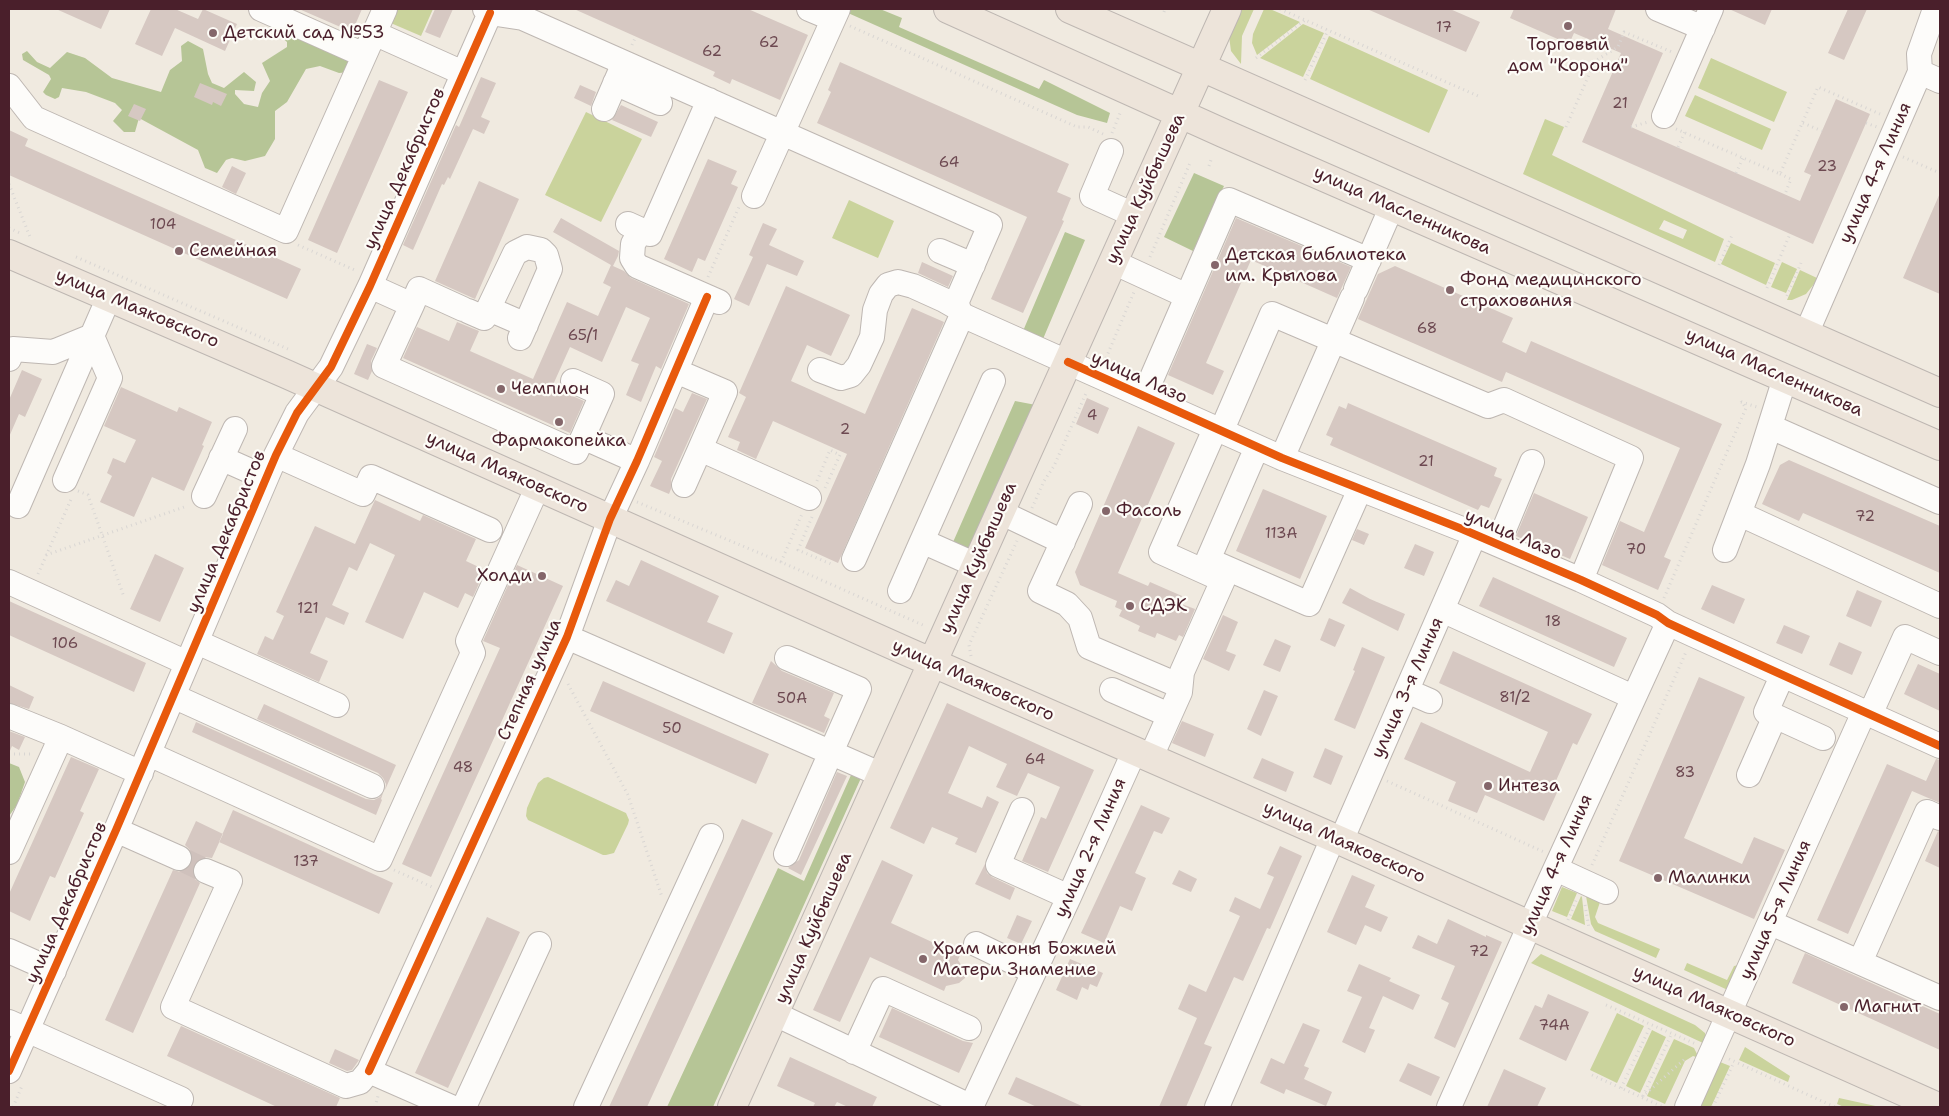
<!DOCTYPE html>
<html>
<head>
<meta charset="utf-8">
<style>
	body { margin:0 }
	#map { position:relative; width:1949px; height:1116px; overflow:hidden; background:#f0eae0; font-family:"Shantell Sans",sans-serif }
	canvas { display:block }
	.frame { position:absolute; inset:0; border:10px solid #4a1f2b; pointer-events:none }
</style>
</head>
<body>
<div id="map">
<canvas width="1949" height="1116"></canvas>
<div class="frame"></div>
</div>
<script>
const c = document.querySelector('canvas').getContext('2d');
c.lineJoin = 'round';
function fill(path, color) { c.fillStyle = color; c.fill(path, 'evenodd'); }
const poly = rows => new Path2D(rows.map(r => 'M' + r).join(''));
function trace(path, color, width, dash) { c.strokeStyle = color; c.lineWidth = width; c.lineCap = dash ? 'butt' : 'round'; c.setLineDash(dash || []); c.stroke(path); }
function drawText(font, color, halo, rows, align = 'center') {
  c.font = font + ' "Shantell Sans",sans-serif'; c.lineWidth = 4.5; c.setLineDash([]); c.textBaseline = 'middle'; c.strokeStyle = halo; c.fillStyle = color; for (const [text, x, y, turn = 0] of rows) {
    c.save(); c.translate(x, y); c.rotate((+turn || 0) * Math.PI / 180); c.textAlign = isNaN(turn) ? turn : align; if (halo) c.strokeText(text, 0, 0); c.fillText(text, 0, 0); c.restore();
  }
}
const green = poly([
	[392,9,433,9,421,36,386,21],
	[1239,9,1254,9,1242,36,1241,64,1231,51,1229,36],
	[1264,9,1270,9,1300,22,1257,55,1252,43,1253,34],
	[1303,24,1324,33,1303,77,1260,58],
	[1329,36,1448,90,1429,133,1310,79],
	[1711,58,1787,92,1774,122,1698,88],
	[1695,95,1771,129,1762,150,1685,116],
	[586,112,642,139,601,222,545,195],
	[1545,119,1564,127,1552,155,1724,239,1715,262,1523,174],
	[1664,220,1687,230,1683,239,1659,229],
	[849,200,894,221,878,258,832,238],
	[1731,243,1775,263,1766,285,1721,264],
	[1782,262,1797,269,1786,293,1771,287],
	[1800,270,1817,278,1814,284,1806,294,1792,300,1787,300],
	[548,777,626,813,629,820,628,824,614,853,606,855,603,855,528,820,526,816,527,808,538,783,544,778],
	[1562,887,1577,893,1567,917,1552,911],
	[1581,896,1582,897,1585,925,1571,919],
	[1586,896,1600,902,1595,917,1598,923,1660,949,1656,958,1595,931,1591,924],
	[1541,954,1695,1025,1705,1033,1706,1038,1703,1043,1531,963],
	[1687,963,1727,980,1734,966,1739,965,1730,991,1684,970],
	[1617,1013,1644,1026,1617,1083,1590,1070],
	[1652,1030,1666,1037,1640,1093,1626,1086],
	[1674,1039,1694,1048,1697,1054,1696,1057,1693,1056,1685,1061,1665,1104,1647,1096],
	[1745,1047,1790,1076,1788,1082,1739,1060],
	[1720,1062,1730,1066,1711,1107,1699,1107],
	[1839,1098,1880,1107,1881,1107,1844,1107,1837,1104]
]);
const forest = poly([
	[250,9,290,9,354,37,358,46,350,72,339,73,320,66,306,69,287,102,275,111,275,139,265,156,245,161,232,158,226,160,217,173,205,168,198,150,139,118,135,132,124,132,113,121,122,110,115,103,86,92,62,88,59,97,55,99,46,95,43,92,51,79,49,75,23,60,22,54,27,51,37,62,50,68,67,52,85,58,112,78,161,92,170,70,182,61,181,46,188,41,203,49,208,74,212,83,224,88,244,72,256,82,254,91,235,90,235,94,244,104,258,107,262,93,270,81,262,63,287,47,287,42],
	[850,9,880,9,902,18,899,27,1039,89,1044,80,1110,113,1107,123,1077,115,848,13],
	[1194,173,1224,186,1193,251,1164,237],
	[1065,232,1085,240,1043,339,1023,331],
	[1015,401,1036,405,968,557,950,549],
	[9,763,19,767,25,782,17,805,9,816],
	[851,775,861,778,713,1107,667,1107,778,868,804,881]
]);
const building = poly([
	[56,9,110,9,101,29],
	[151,9,175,9,198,19,203,9,237,24,225,51,175,28,162,56,135,44],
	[299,9,362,9,352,32],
	[435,9,453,9,440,38,425,32],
	[574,9,748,9,808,35,780,100,732,79,730,84,713,76,715,72],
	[1367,9,1450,9,1480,22,1466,52],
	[1514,9,1616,9,1608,29,1663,53,1631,127,1800,201,1811,175,1804,172,1836,99,1870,114,1813,244,1582,142,1621,53,1574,33,1569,44,1510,18],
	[1729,9,1772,9,1765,25],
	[1848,9,1867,9,1844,60,1828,53],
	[840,62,1069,164,1057,192,1071,198,1062,220,1064,221,1023,313,991,299,1027,217,817,123,831,92,828,90],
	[481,77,496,83,481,117,490,121,484,134,473,129,450,179,448,177,444,185,442,184,413,250,403,245,456,125,459,127],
	[379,80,408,92,337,253,308,240],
	[200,83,227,94,221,106,213,102,212,105,194,97],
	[580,85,596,92,591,106,574,98],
	[134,104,146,109,140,121,128,116],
	[621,105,658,122,651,137,612,120],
	[9,130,28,139,25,146,301,269,287,299,9,175],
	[708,159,737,171,731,184,738,187,705,261,698,258,692,272,664,259],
	[232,166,246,173,236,194,222,187],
	[479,181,519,199,475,299,435,281],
	[1940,193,1940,294,1903,278],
	[561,218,619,251,618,256,613,266,624,271,631,278,689,304,661,369,656,366,641,402,626,395,639,364,631,361,650,318,626,307,602,362,570,347,552,387,584,401,570,433,403,358,417,327,449,341,457,322,479,331,470,351,533,379,567,302,598,316,611,287,603,283,611,265,553,232],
	[1236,218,1351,267,1337,298,1251,260,1206,363,1224,371,1213,395,1168,375],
	[763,223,777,229,769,245,804,261,797,276,767,264,749,306,734,299,753,257,749,255],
	[922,262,953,276,948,287,918,273],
	[1395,266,1513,318,1502,342,1526,353,1531,341,1722,424,1664,557,1671,560,1658,590,1602,565,1620,521,1644,532,1680,448,1506,372,1502,382,1358,319,1378,274],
	[786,286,850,315,831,356,807,345,791,381,865,414,912,308,944,322,838,563,805,548,847,454,773,421,756,459,737,450,740,442,728,437,746,397,739,393],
	[367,344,377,348,371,361,372,371,368,380,354,374],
	[22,370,42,379,25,417,19,414,9,437,9,400],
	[121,387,177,412,179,407,212,422,202,445,204,446,184,491,152,477,134,517,100,502,112,476,107,473,113,458,125,463,136,440,104,426],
	[692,393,707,399,671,479,671,489,669,494,650,486,662,461,654,457,675,408,683,412],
	[1087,398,1109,408,1098,434,1076,424],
	[1348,403,1497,468,1494,476,1502,479,1489,508,1481,505,1478,510,1330,445,1333,438,1326,435,1339,406,1346,409],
	[1138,426,1175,443,1118,573,1148,586,1150,582,1182,596,1179,603,1195,609,1183,637,1179,635,1176,641,1157,633,1155,638,1138,631,1140,626,1119,616,1122,610,1115,607,1117,601,1080,585,1075,572],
	[1789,460,1940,526,1940,573,1803,513,1799,521,1762,504,1780,465],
	[1263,489,1327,516,1300,579,1236,551],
	[1534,493,1588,517,1570,559,1516,536],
	[375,500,420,521,423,515,476,539,466,561,485,570,473,597,465,593,458,608,424,592,403,639,365,622,395,555,370,543,357,571,349,567,332,605,349,613,344,625,326,617,310,653,328,661,319,682,257,654,265,636,273,640,284,616,276,612,315,526,355,544],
	[1357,529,1369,534,1364,545,1352,540],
	[1415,544,1434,552,1424,576,1404,568],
	[155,554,184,568,160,622,130,609],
	[641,560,719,596,707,622,733,633,724,654,606,601,616,580,629,586],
	[517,565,563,586,431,877,402,864,500,648,483,641],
	[1493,577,1627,638,1614,667,1479,606],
	[1712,585,1745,599,1734,624,1701,609],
	[1350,588,1370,599,1405,614,1398,631,1342,603],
	[1857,590,1882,601,1871,627,1846,616],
	[9,601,146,663,134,692,9,635],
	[1223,615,1238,622,1226,651,1236,655,1229,671,1203,659],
	[1329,618,1345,625,1335,647,1320,640],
	[1784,625,1810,636,1802,654,1776,643],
	[1275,639,1291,646,1280,672,1263,665],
	[1839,642,1862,652,1852,675,1829,665],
	[1362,647,1385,657,1355,729,1334,720,1355,671,1353,670],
	[1453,651,1592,714,1577,745,1573,743,1555,783,1560,786,1544,821,1485,795,1477,813,1448,801,1456,782,1404,759,1421,722,1530,772,1548,732,1439,683],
	[771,661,782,671,834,693,824,716,830,719,824,733,752,703],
	[1918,664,1940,674,1940,711,1904,694],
	[1699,677,1745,697,1684,838,1742,864,1754,837,1785,850,1754,919,1619,861],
	[603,681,769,754,756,784,590,711],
	[9,685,34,697,29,709,9,703],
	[1264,690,1278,696,1261,736,1247,729],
	[947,703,1094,770,1048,872,1022,861,1041,817,1046,819,1060,787,1028,773,1017,796,996,787,1007,764,969,746,948,793,982,808,987,796,999,802,976,853,955,844,958,838,932,827,924,844,890,828],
	[264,704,396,765,385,790,386,784,383,778,378,773,257,719],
	[1182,721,1214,734,1205,757,1172,743],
	[196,722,366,799,374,800,380,797,383,793,381,799,382,800,376,815,192,732],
	[9,731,25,737,19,750,12,746,9,753],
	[1325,748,1343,756,1331,785,1313,777],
	[71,757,99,769,80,811,84,813,55,878,50,876,30,921,9,911,9,894],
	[1262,758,1294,772,1286,792,1253,778],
	[1936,759,1940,760,1940,803,1912,791,1848,934,1817,920,1887,764,1926,781],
	[837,772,847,776,801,875,788,868,799,860],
	[1141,805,1170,818,1162,834,1154,831,1135,873,1146,878,1132,911,1120,906,1104,943,1081,933],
	[233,810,393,883,379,914,219,842],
	[742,819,773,833,647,1107,609,1107],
	[196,821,223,834,212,858,204,857,198,860,194,865,192,873,195,879,200,883,133,1033,105,1020,173,870,181,872,187,869,191,864,193,856,190,850,185,845],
	[1938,831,1940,832,1940,868,1925,861],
	[1280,846,1302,856,1270,929,1267,928,1243,981,1234,977,1204,1044,1212,1047,1186,1107,1159,1107,1197,1018,1178,1009,1189,984,1206,992,1240,916,1229,911,1235,897,1260,909,1274,877,1267,874],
	[882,860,913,875,891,923,960,955,958,960,965,971,965,978,959,983,946,986,944,991,870,957,840,1022,813,1010],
	[985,864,987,873,992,877,1015,888,1010,900,975,884],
	[1179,870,1197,879,1191,892,1172,884],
	[1352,875,1375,885,1365,907,1388,917,1381,932,1365,925,1356,945,1327,932],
	[1017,915,1032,921,1021,944,1007,938],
	[487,917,520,932,448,1088,415,1073],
	[1448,919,1486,937,1486,935,1502,942,1455,1048,1434,1038,1449,1003,1441,999,1455,966,1412,948,1418,935,1437,944],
	[1805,953,1940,1014,1940,1050,1792,983],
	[1070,959,1103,973,1097,987,1090,984,1088,990,1082,987,1077,1000,1056,990],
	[1359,964,1391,978,1389,981,1420,995,1413,1010,1383,996,1369,1028,1375,1030,1365,1053,1342,1042,1362,997,1347,991],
	[1548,994,1589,1012,1566,1061,1519,1039,1535,1005,1542,1008],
	[892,1008,963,1041,973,1043,959,1073,879,1037],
	[1303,1023,1320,1030,1304,1066,1309,1068,1304,1079,1332,1092,1326,1106,1286,1089,1284,1094,1260,1083,1271,1058,1284,1064],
	[181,1026,340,1098,336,1107,277,1107,167,1056],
	[335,1049,359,1060,352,1070,347,1071,329,1063],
	[790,1057,877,1097,872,1107,848,1107,837,1102,834,1107,813,1107,815,1103,777,1086],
	[1408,1063,1440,1077,1431,1096,1399,1081],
	[1504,1069,1546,1088,1537,1107,1487,1107],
	[1016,1077,1053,1093,1084,1107,1037,1107,1008,1094]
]);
const minorTunnel = poly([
	[179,858,206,871]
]);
const path = poly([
	[1280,9,1478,96],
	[1164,12,1165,9],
	[850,26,1077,127,1088,127,1103,134],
	[632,45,636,36],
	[1256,58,1305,20],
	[1305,80,1328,30],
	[1803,123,1822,131],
	[1866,123,1877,127],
	[1566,127,1595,61,1618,47,1624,32,1672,52],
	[1631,127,1648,122],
	[1676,129,1780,174,1818,87,1880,114],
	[1112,133,1121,111],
	[1678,147,1685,132],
	[1903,157,1940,173],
	[1209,166,1212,157],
	[1736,173,1743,158],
	[9,174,10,172],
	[1780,174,1791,179,1785,194],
	[9,184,30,237],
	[9,228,20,233],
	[298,245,357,271],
	[76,257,288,349],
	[1150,257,1190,163],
	[1719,265,1733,233],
	[708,277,739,207],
	[1767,288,1790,234],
	[1787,296,1801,263],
	[1106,358,1134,292],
	[1741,402,1757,407],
	[817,481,830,450,840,455,825,488],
	[78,491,88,495,124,597],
	[637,502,781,562,925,626],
	[1032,508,1044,481,1054,466,1087,391],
	[812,517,798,550,831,564],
	[46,555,187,506],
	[781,562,802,514],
	[38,574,72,497],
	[1664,598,1746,408,1741,401],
	[971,656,969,645,1017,541],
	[568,684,628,795,662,897],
	[9,754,33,754],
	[1387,781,1544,852],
	[1592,865,1686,652],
	[394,870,432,887],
	[1585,905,1589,928],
	[1568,920,1577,898],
	[1606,1005,1696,1044],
	[1729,1059,1835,1107],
	[1592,1075,1663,1107],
	[1621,1088,1651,1025],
	[1643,1096,1672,1033],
	[1642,1097,1686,1058],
	[13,1107,22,1086],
	[375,1107,378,1096],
	[1713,1107,1734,1062]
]);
const minor = poly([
	[261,9,364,55],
	[485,9,490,13,523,18,990,225,957,301,958,308,962,315,1282,458,1462,529,1581,580,1657,615,1668,623,1694,635,1940,746],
	[809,9,833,19],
	[1658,9,1703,28],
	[374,33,463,73],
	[1920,72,1940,81],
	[615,83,660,103],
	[9,86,34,118,286,231,385,9],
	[604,109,624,63],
	[1664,116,1711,9],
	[1111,151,1092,196,1134,215],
	[754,196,838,9],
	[628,224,650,234,709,100],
	[641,230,633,244,632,258,637,266,719,302],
	[940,251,973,265],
	[1113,262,1187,296],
	[370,286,412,305,419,289,463,309],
	[1356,289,1392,206],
	[412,305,384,366,576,452,583,437,637,461],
	[489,309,526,325],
	[468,311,484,318,515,253,527,247,541,250,546,255,550,269,520,338],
	[1806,334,1920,72,1919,54,1935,9],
	[9,359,13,349,53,352,92,336],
	[820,370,841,378,851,375,859,365,872,337,875,310,881,294,888,285,898,282,913,286,944,300,958,308],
	[676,371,725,392,700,449,809,498],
	[573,381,602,394,583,437],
	[1144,396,1229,200,1369,260],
	[1771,427,1940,502],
	[1221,432,1272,314,1488,406,1504,400,1631,458,1581,580],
	[1257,447,1208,560,1309,604,1360,489],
	[276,455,363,494,371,477,490,530],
	[221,458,266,478],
	[1282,458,1352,298],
	[65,480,110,378,92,336],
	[684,485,700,449],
	[204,496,235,429],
	[1080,504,1040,591,1067,604,1080,618,1089,647,1180,686],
	[18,506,109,297],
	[1000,512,1063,542],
	[1740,514,1940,606],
	[922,541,993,381],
	[1498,544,1532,462],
	[1725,550,1758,464,1785,378],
	[854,559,962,315],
	[9,582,187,663],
	[900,591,922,541,976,565],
	[1442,610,1633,697],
	[567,637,882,775],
	[197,642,337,705],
	[1782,676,1766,712,1823,738],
	[1112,690,1169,715],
	[1407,691,1430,701],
	[173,696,372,786],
	[9,716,61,737],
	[149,754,380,859,473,653,468,641,538,486],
	[1150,759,1180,692,1182,672,1223,580,1161,552,1215,429],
	[1749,775,1775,716],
	[1022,810,998,865,1069,897],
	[116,830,179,858],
	[1341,841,1475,534],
	[9,852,61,737,141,773],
	[786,854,859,689,787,658],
	[1556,869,1606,892],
	[206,871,230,881,173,1007,346,1086,360,1082,369,1071,567,637,610,519,637,461,707,297],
	[1771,923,1940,998],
	[976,944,1034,972],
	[9,951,54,971],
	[1860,962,1927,812,1940,818],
	[775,1014,972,1107],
	[9,1022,181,1099],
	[854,1052,883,989,969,1028],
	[9,1071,116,830,276,455,297,413,331,367,370,286,490,13],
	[369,1071,451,1107],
	[464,1107,539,944],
	[586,1107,711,836],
	[971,1107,1069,897,1134,752],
	[1217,1107,1333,838],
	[1449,1107,1537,909,1668,623],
	[1687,1107,1860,721,1865,713,1873,708,1905,637,1940,653]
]);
const major = poly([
	[948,9,1223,133,1940,446],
	[1070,9,1940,393],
	[9,254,286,374,908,652,1341,841,1938,1107],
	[732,1107,1227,9]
]);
const cycleway = poly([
	[1068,362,1282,458,1462,529,1581,580,1657,615,1668,623,1694,635,1940,746],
	[9,1071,116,830,276,455,297,413,331,367,370,286,490,13],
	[369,1071,567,637,610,519,637,461,707,297]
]);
const markers = [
	[1568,26,5,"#84666a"],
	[213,33,5,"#84666a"],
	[179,251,5,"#84666a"],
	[1215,265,5,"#84666a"],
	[1450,290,5,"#84666a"],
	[501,389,5,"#84666a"],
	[559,422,5,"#84666a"],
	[1106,511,5,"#84666a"],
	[542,576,5,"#84666a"],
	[1130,606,5,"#84666a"],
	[1488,786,5,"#84666a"],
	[1658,878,5,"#84666a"],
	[923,959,5,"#84666a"],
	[1844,1007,5,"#84666a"]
];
const numberNames = [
	["17",1444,28],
	["62",769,43],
	["62",712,52],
	["21",1620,104],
	["64",949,163],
	["23",1827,167],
	["104",163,225],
	["68",1427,329],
	["65/1",583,336],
	["4",1092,416],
	["2",845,430],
	["21",1426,462],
	["72",1865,517],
	["113А",1281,534],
	["70",1636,550],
	["121",308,609],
	["18",1553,622],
	["106",65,644],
	["81/2",1515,698],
	["50А",792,699],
	["50",672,729],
	["64",1035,760],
	["48",463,768],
	["83",1685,773],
	["137",306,862],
	["72",1479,952],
	["74А",1554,1026]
];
const poiNames = [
	["Детский сад №53",223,33],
	["Торговый",1568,45,"center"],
	["дом \"Корона\"",1568,66,"center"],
	["Семейная",189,251],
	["Детская библиотека",1225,255],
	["им. Крылова",1225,276],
	["Фонд медицинского",1460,280],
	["страхования",1460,301],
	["Чемпион",511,389],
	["Фармакопейка",559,441,"center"],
	["Фасоль",1116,511],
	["Холди",532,576,"right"],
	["СДЭК",1140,606],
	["Интеза",1498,786],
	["Малинки",1668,878],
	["Храм иконы Божией",933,949],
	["Матери Знамение",933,970],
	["Магнит",1854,1007]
];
const streetNames = [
	["улица Декабристов",405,169,-66],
	["улица 4-я Линия",1876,173,-66],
	["улица Куйбышева",1146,189,-65],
	["улица Масленникова",1402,211,24],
	["улица Маяковского",137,309,23],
	["улица Масленникова",1774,373,24],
	["улица Лазо",1139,378,24],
	["улица Маяковского",507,473,24],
	["улица Декабристов",227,532,-67],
	["улица Лазо",1513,535,23],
	["улица Куйбышева",979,558,-66],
	["Степная улица",530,680,-66],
	["улица Маяковского",973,681,24],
	["улица 3-я Линия",1408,688,-66],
	["улица Маяковского",1344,843,24],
	["улица 2-я Линия",1091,848,-66],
	["улица 4-я Линия",1557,865,-66],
	["улица Декабристов",67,903,-66],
	["улица 5-я Линия",1776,910,-66],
	["улица Куйбышева",814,928,-66],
	["улица Маяковского",1714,1007,24]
];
fill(green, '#cad39c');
fill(forest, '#b6c596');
fill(building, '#d6c8c2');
trace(minorTunnel, '#cfc1bc', 24, [24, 12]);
trace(minor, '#beb7b2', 26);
trace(major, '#beb7b2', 30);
trace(path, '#d9d6d3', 3, [1, 4]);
trace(minor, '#fdfcfa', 24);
trace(major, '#ede4da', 28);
trace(cycleway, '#e8590c', 8);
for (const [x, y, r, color] of markers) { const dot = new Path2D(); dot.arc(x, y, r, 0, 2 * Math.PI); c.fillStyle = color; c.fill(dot); trace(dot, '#fdfcf7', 2); }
drawText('15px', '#6d4951', null, numberNames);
drawText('18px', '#4a1f2b', '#fdfcf7', poiNames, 'left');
drawText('18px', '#4a1f2b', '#fdfcf7', streetNames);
</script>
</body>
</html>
